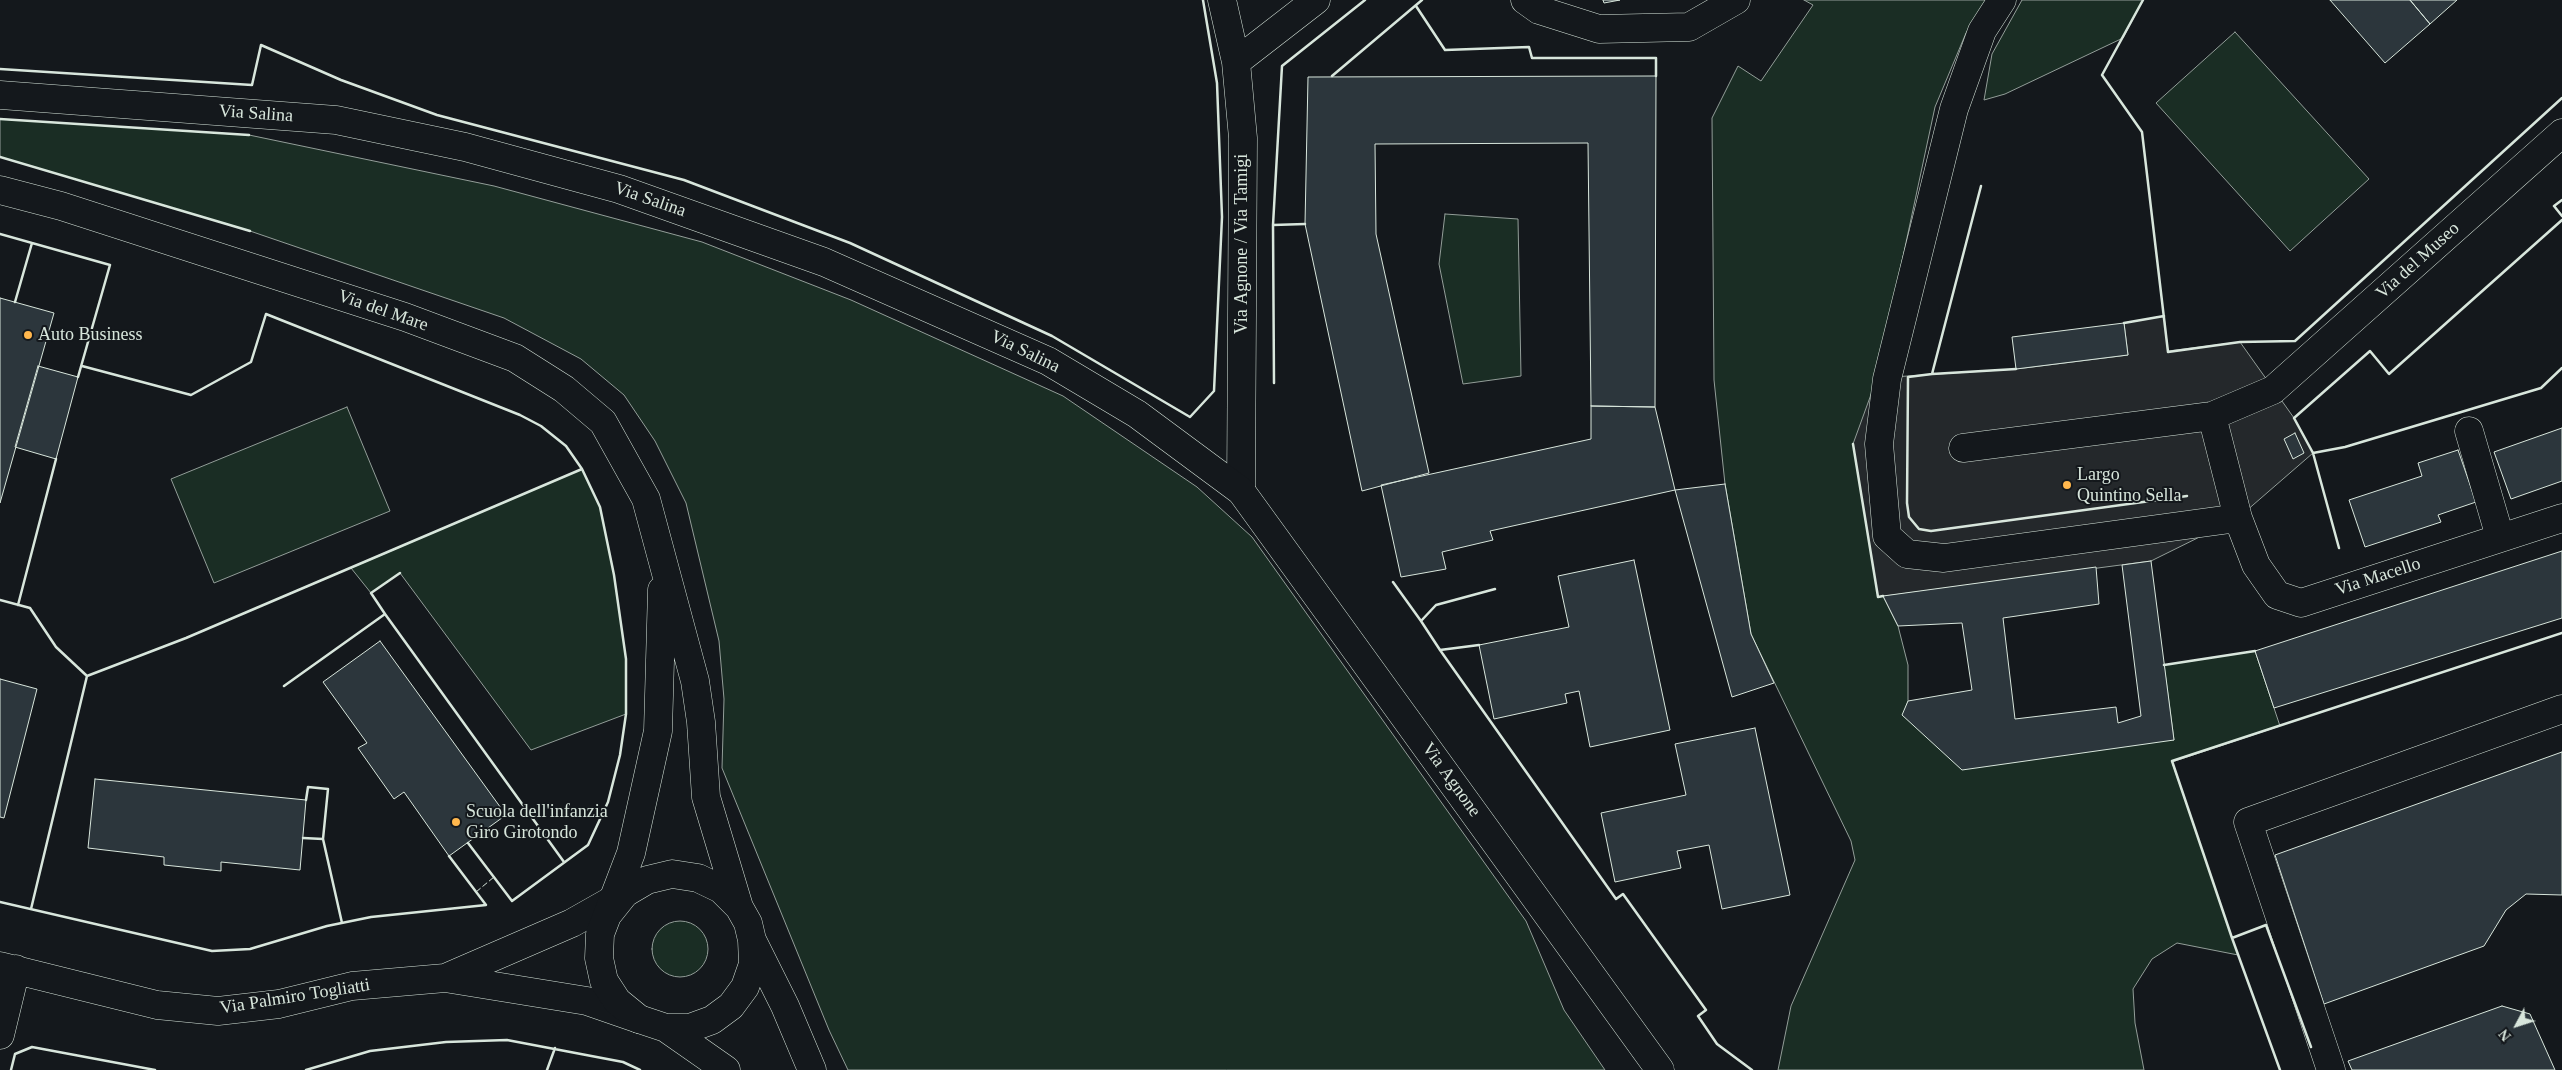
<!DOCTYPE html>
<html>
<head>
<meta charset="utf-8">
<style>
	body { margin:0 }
	#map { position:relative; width:2562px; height:1070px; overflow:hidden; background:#14181c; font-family:Georgia,serif }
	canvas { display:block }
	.north { position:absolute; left:2492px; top:1000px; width:50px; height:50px; -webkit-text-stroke:4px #14181c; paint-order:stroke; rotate:230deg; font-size:14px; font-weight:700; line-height:20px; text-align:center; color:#d8e6dc }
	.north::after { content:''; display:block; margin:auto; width:18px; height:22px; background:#d8e6dc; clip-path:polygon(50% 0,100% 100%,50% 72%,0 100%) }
</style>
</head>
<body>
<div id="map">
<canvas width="2562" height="1070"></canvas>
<div class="north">N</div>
</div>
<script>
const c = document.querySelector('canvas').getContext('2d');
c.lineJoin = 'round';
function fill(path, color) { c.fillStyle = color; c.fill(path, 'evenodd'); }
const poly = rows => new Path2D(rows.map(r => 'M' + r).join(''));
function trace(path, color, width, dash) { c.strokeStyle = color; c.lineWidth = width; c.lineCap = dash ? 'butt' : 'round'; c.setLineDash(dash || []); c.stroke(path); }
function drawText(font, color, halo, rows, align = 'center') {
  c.font = font + ' Georgia,serif'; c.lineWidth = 4; c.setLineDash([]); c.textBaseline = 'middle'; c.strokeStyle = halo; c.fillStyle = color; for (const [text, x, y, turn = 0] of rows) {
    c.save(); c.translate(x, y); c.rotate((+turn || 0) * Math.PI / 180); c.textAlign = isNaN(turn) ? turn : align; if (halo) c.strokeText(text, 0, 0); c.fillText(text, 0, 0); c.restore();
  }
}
const green = poly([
	[1804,0,1988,0,1966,33,1935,107,1877,378,1878,597,1883,596,1898,626,1908,665,1908,701,1903,715,2174,740,2164,665,2255,651,2280,726,2172,762,2238,955,2177,943,2152,959,2133,989,2135,1023,2144,1070,1778,1070,1791,1006,1855,860,1851,841,1751,634,1725,484,1714,380,1712,118,1738,66,1761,81,1813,5,1804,0],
	[2022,0,2143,0,2123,38,2005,94,1984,100,1992,54,2022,0],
	[2235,32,2369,179,2290,251,2156,103,2235,32],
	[0,119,249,135,494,186,702,242,851,300,1063,396,1197,487,1252,537,1526,921,1564,1010,1605,1070,848,1070,829,1030,722,768,724,699,719,641,686,503,655,441,624,395,581,359,504,318,250,231,0,157,0,119],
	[1445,214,1518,219,1521,376,1463,384,1439,264,1445,214],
	[347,407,390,511,214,583,171,479,347,407],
	[582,469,600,507,614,575,626,659,626,714,531,750,400,573,371,593,351,568,582,469],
	'652 949a28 28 0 1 1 56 0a28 28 0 1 1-56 0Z'
]);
const parking = poly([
	[2164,316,2168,351,2240,342,2294,418,2313,453,2238,518,2151,561,1878,597,1853,444,1877,378,2016,369,2128,355,2124,323,2164,316]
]);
const building = poly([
	[1603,0,1620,0,1604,3,1603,0],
	[2330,0,2410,0,2430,24,2385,63,2330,0],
	[2410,0,2457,0,2430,24,2410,0],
	[1656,76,1655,407,1591,406,1588,143,1375,144,1376,234,1429,473,1362,491,1305,224,1308,77,1656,76],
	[0,298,54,313,0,503,0,298],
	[2124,323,2128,355,2016,369,2012,337,2124,323],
	[38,366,78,377,56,459,15,447,38,366],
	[1591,406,1655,407,1675,490,1490,531,1493,540,1442,552,1446,569,1401,577,1381,485,1591,439,1591,406],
	[2562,428,2562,481,2511,499,2494,452,2562,428],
	[2295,433,2304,453,2293,459,2284,439,2295,433],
	[2458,450,2476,502,2438,515,2441,522,2365,547,2349,500,2422,476,2418,463,2458,450],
	[1725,484,1751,634,1774,683,1732,697,1675,490,1725,484],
	[2562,551,2562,618,2274,708,2255,651,2562,551],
	[1634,560,1670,730,1590,747,1579,691,1565,694,1567,703,1494,719,1479,645,1569,627,1558,576,1634,560],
	[2151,561,2174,740,1962,770,1902,715,1908,701,1972,690,1962,623,1898,626,1883,596,2096,567,2099,604,2003,618,2015,719,2116,707,2118,723,2141,716,2122,565,2151,561],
	[380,641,506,815,449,856,404,792,394,799,358,748,367,743,323,682,380,641],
	[0,679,37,689,4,818,0,817,0,679],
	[1755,728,1790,895,1722,909,1709,845,1677,851,1681,868,1615,882,1601,813,1686,795,1675,744,1755,728],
	[2562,752,2562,895,2526,894,2506,910,2484,946,2324,1004,2275,855,2562,752],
	[95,779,306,800,300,870,221,862,221,871,164,865,164,857,88,848,95,779],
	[2502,1006,2530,1014,2555,1070,2352,1070,2348,1061,2502,1006]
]);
const minor = poly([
	[1222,0,1236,62,1243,138,1241,491],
	[1525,0,1539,10,1599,29,1689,27,1736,0],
	[1236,62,1316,0],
	[2212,416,2273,390,2562,133],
	[2469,431,2500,537],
	[1963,448,2212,416,2238,518,1944,558,1907,554,1887,536,1879,444,1887,379,1954,109,1982,31,2002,0],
	[2238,518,2256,565,2277,595,2301,603,2562,518],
	[0,966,157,1005,218,1011,279,1004,352,986,445,978,587,1001,639,1019],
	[445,978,572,923,625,893],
	[0,1035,16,969],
	[2331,1070,2248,822,2562,709]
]);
const major = poly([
	[0,95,336,120,465,147,619,189,824,262,1048,361,1137,414,1241,491,1660,1070],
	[0,190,61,206,405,317,515,358,564,389,603,422,646,499,695,681,701,722,706,797,739,907],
	[609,913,625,893,647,880,672,874,698,878,721,889,739,907,748,923,752,940,753,964,745,987,731,1006,712,1020,690,1028,666,1028,639,1019,617,1001,604,981,599,958,600,934,631,853,658,731,662,590],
	[753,942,785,1006,812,1070],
	[666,1028,726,1070]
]);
const fence = poly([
	[476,892,494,877]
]);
const wall = poly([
	[2143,0,2102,75,2142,132,2168,352,2240,342,2295,341,2562,98],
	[1416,6,1445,50,1529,47,1532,58,1656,58,1656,76],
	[0,69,252,85,261,45,341,80,437,115,684,180,850,243,1052,336,1190,417,1214,391,1222,217,1217,83,1203,0],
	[1332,76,1422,0],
	[0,119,249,135],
	[0,157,250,231],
	[1981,186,1932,374,2016,369],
	[2562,200,2554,206,2562,216],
	[2562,220,2389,374,2370,351,2294,418,2313,453,2345,447,2541,388,2562,368],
	[1273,225,1305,224],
	[0,234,110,265,78,377],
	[15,302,32,243],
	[2124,323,2164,316],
	[82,366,191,395,251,362,266,314,520,415,541,426,566,446,582,469,600,507,614,575,626,659,626,714,620,755,608,802,588,845,512,901,468,843],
	[1932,374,1908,377,1907,503,1909,517,1919,529,1931,531,2187,496],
	[1274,383,1273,225,1282,66,1365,0],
	[1853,444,1878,597,1883,596],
	[2313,453,2339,548],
	[1393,582,1421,621],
	[0,600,30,608,56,647,87,676,186,638,582,469],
	[18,605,56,459],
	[385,614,371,593,400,573],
	[1479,645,1440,650,1421,621,1436,605,1495,589],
	[1440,650,1616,899,1623,894,1706,1010,1698,1016,1717,1044,1752,1070],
	[2164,665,2255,651],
	[284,686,385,614,564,862],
	[306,800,308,787,328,789,323,839],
	[303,838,323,839,342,923],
	[0,902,212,951,250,949,327,926,371,917,486,905,449,856],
	[31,909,87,676],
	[2232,938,2172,761,2562,633],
	[11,1070,15,1054,32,1047,155,1070],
	[306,1070,370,1051,446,1042,507,1040,623,1062,640,1070],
	[547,1070,555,1048],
	[2280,1070,2232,938,2266,925,2311,1047]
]);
const markers = [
	[28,335,5,"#ffb74d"],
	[2067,485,5,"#ffb74d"],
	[456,822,5,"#ffb74d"]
];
const streetNames = [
	["Via Salina",256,114,4],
	["Via Salina",650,200,19],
	["Via Agnone / Via Tamigi",1242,244,-90],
	["Via del Museo",2418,261,-42],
	["Via del Mare",383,311,19],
	["Via Salina",1025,352,26],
	["Via Macello",2378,577,-18],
	["Via Agnone",1451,780,54],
	["Via Palmiro Togliatti",295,997,-9]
];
const poiNames = [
	["Auto Business",38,335],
	["Largo",2077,475],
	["Quintino Sella",2077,496],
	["Scuola dell'infanzia",466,812],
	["Giro Girotondo",466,833]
];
fill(green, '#1a2d24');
trace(green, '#939e99', 1);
fill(parking, '#24282b');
trace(parking, '#939e99', 1);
fill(building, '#2c363c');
trace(building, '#d8e6dc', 1);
trace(minor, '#d8e6dc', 29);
trace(major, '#d8e6dc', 29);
trace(minor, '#14181c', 28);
trace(major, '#14181c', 28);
trace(fence, '#d8e6dc', 1, [6, 2.5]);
trace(wall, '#d8e6dc', 2.5);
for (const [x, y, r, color] of markers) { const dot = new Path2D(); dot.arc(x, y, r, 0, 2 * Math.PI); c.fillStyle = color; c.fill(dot); trace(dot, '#14181c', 2); }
drawText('18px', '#d8e6dc', '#14181c', streetNames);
drawText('18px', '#d8e6dc', '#14181c', poiNames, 'left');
</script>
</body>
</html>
